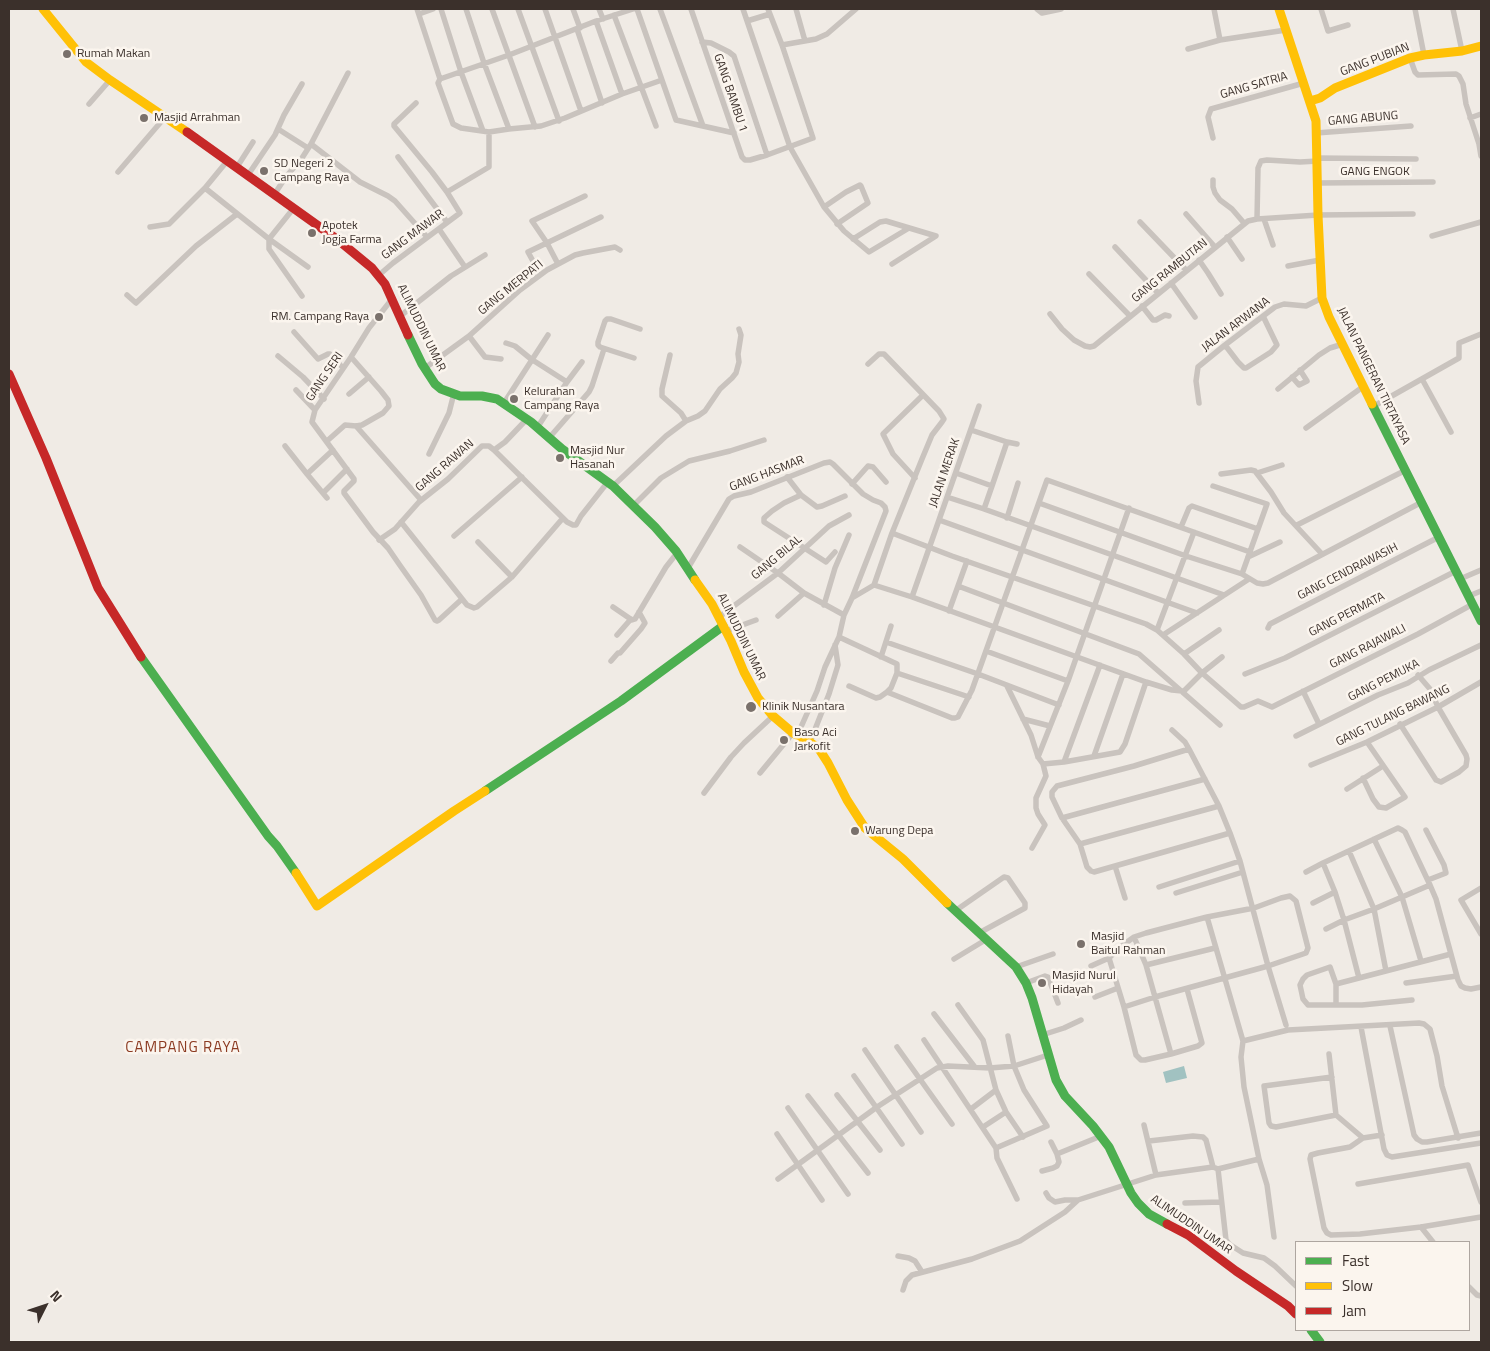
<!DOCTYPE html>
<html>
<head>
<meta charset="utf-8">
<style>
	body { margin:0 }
	#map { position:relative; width:1490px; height:1351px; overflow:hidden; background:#f0ebe5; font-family:"Titillium Web",sans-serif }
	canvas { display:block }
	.frame { position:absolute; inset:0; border:10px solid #3b302b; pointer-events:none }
	.legend { position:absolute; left:1295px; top:1241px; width:175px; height:90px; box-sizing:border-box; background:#fbf5ee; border:1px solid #aea6a0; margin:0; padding:6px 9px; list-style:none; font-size:15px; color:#3b302b }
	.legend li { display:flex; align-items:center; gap:10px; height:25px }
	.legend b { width:25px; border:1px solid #aea6a0 }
	.north { position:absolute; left:20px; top:1281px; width:50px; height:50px; -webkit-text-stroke:4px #fbf5ee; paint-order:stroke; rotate:49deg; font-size:14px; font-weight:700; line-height:20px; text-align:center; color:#3b302b }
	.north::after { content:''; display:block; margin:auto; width:18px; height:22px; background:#3b302b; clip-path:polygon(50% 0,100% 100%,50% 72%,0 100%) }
</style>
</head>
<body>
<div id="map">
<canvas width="1490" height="1351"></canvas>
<div class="frame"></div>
<ul class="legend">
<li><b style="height:6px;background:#4caf50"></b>Fast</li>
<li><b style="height:6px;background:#ffc107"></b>Slow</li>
<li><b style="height:6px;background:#c62828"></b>Jam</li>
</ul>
<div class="north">N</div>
</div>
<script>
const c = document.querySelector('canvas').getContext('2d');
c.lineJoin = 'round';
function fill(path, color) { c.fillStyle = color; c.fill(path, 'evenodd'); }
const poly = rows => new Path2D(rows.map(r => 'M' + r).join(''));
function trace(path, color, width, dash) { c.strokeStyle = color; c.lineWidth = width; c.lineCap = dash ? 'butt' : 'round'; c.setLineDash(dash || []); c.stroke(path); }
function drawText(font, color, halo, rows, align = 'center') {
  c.font = font + ' "Titillium Web",sans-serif'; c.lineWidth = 5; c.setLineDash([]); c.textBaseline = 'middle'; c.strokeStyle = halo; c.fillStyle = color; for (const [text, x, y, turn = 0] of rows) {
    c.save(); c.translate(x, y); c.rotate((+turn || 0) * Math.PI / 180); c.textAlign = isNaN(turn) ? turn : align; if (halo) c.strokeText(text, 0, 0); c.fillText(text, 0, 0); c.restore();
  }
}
const water = poly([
	[1184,1066,1187,1078,1166,1083,1163,1072]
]);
const street = poly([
	[417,9,440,79],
	[441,9,461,72,483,131],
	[466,9,484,63,509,129],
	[492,9,535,127],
	[518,9,559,121],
	[545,9,581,111],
	[573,9,580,28],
	[599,9,603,19],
	[633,9,596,21,509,55,440,79,438,83,453,124,461,128,489,132,509,129,541,126,565,118,622,94,662,80],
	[637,9,676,120,734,133],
	[660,9,703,126],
	[691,9,742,157,745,160,750,160,767,155,813,138,782,45],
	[743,9,790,147,824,207,844,231,869,252,909,228],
	[768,9,782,45,816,39,827,34,856,9],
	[796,9,805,41],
	[1037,9,1042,13,1061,9],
	[1214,9,1220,40],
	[1321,9,1328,31,1348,25],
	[1415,9,1424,55],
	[1453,9,1462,51],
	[419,14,433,9],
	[614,15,656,126],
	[596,21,622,94],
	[747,21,770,14],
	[577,29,602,103],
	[702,42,711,43,729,52,734,56,767,155],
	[1188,49,1220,40,1286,30],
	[1410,58,1415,72,1418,75,1456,74,1459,76,1463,84,1466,104,1479,144,1481,156],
	[89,104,110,80],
	[1470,118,1481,114],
	[278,129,308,148],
	[1316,133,1411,126],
	[1213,138,1208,117,1211,109,1304,83],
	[311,144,360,182,388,196,395,201,427,237],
	[398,157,447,222],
	[1317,158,1416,159],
	[237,167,253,142],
	[118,172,166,116],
	[248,175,275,135,284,115,302,84],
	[1213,180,1213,187,1215,193,1220,200,1232,209,1244,223],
	[1318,183,1433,182],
	[205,188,269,239,293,209],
	[447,192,489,167,489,132],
	[274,195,285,178,302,158,311,144,348,73],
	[824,207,846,192,860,185,861,186,868,203,837,224],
	[1186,214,1215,247],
	[1257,219,1258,168,1261,161,1267,160,1300,162,1318,161],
	[1264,219,1273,245],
	[1140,222,1186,270],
	[150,227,169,224,205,188,228,160],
	[439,229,465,267],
	[1432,236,1481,222],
	[1227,237,1242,259],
	[853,239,880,222,886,221,936,236,892,264],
	[1115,247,1158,293],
	[1199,260,1208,273,1221,294],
	[558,264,547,243,532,221,585,196],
	[1288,266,1320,260],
	[540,274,528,252,601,217],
	[1089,274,1130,316],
	[379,275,393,263,460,213,447,192,432,172,394,126,394,124,416,103],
	[1171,283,1195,317],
	[127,295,136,303,196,246,237,214],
	[302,296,269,249,269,239,308,267],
	[392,299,369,328,351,357,315,410,312,422,354,479,354,481,344,491,344,493,373,532,388,548,399,564,421,595,435,620,437,621,439,620,462,599],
	[1142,306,1153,320,1156,320,1165,315,1169,316],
	[1050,314,1062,329,1074,340,1085,346,1090,347,1094,346,1248,221,1257,219,1318,215,1413,214],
	[399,317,451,276,485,255],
	[294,332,318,359,328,354,330,354,343,368],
	[469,336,485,357,501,359],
	[506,343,515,346,531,359,567,382],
	[1225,345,1238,362,1244,368,1246,368,1271,352,1277,345,1263,316],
	[670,355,662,389,662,396,681,413,686,421],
	[278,356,303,377,324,399],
	[634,358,600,347,598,345,598,342,605,321,607,319,611,319,640,329],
	[425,368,469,336,520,290,547,270,575,255,583,253,615,247,620,250],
	[1292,377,1299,385,1307,381,1300,370],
	[1422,379,1451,432],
	[1278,389,1319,355,1330,348,1343,344],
	[296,390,315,410],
	[349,394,369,377],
	[504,403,548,335],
	[1199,403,1196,381,1198,367,1225,345,1275,307,1284,304,1306,306,1322,298],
	[1374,406,1459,358,1459,343,1481,334],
	[356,426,421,500],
	[537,428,567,382,582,362],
	[1306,428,1364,386],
	[971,430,1007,442,1017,444],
	[549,438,589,392,592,386,604,349],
	[327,441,345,425,356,426,362,425,383,413,389,406,388,400,381,391,351,357],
	[285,446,307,474],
	[494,450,567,522,573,525,576,525,581,516,607,483],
	[429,454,449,413,454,393],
	[956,473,992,486,984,509],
	[1257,473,1282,465],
	[1221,474,1251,470,1255,471,1271,492,1284,513,1322,554],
	[787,477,801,495,817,507,822,506,845,496],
	[915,478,893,454,883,434,923,395],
	[852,484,868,466,873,467,886,482],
	[613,486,666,436,686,421,698,416,705,411,720,389,732,378,736,373,739,362,738,354,741,335,739,329],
	[992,486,1007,442],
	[1213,486,1267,504,1242,574],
	[323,493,347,469],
	[801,495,784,503,772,511,764,518,764,522,826,562,835,552],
	[947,497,984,509,1224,595],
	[327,498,307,474,333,450],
	[1039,503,1186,556,1242,574,1257,583,1263,584,1268,583,1422,502],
	[634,505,661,478,689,461,730,451,764,440],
	[1007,518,1018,483],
	[939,520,1197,613],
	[401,522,467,605,474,608,477,607,512,577,563,518],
	[1297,525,1406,470],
	[1181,527,1189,508,1192,506,1258,529],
	[892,533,952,556,1146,624,1157,630,1184,654,1202,673,1241,707,1244,707,1258,701,1272,707,1418,634,1473,604],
	[454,536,522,477],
	[379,540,395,529,419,502,448,479,482,446,489,446,494,450,505,442,526,420],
	[478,542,512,577],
	[740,547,778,573,804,593,844,615],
	[1248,557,1280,542],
	[688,568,729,499,734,496,751,492,824,463,830,462,833,464,863,494,873,500,881,503,885,507,886,511,852,598,844,615,839,637,825,667,817,691,797,736],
	[1460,579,1481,570],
	[874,585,912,597,1146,682,1172,690,1182,691],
	[958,586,1139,654,1220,725],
	[1469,596,1481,591],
	[912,597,979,406],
	[852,598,874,585,892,533,922,459,932,435,942,422,944,419,939,411,884,354,879,354,868,364],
	[824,605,835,568,849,535],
	[613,607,632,620,635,619,666,567,677,553],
	[949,611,967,561],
	[778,616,804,593],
	[719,617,778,573,829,526,849,515],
	[1268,628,1270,624,1439,537],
	[1157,630,1194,532],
	[726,631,756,620],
	[617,635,631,619],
	[1163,635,1249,579],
	[839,637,897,664,897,673,891,688,887,692,880,697,876,698,849,686],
	[886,642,978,674,1059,705],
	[986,651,1068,681],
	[1184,654,1219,630],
	[881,657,891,626],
	[611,661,618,653,620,653,641,629,645,623,639,612],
	[897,673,969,697],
	[1245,674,1285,658,1456,571],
	[1007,686,1031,735,1038,757,1043,764,1046,776,1036,798,1036,808,1038,814,1045,825,1032,848],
	[1303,691,1319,724],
	[887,692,952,718,955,718,958,717,972,690,1047,480,1250,552],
	[1183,692,1202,673,1222,657],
	[1023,719,1050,726],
	[1400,724,1436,780,1441,782,1459,772,1466,766,1467,759,1466,755,1438,707,1430,689,1418,675],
	[1172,730,1185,742,1189,749,1219,806,1230,833,1240,861,1268,966,1286,1025],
	[1296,736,1378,695,1408,683,1429,670,1481,645],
	[810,742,829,694,838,665,835,645],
	[1189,749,1134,766,1057,786,1052,792,1052,797,1062,818,1080,844,1087,867,1091,871,1094,872,1115,866,1230,833],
	[1094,756,1123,674],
	[1038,757,1068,681,1129,508],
	[1064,762,1100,665],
	[1043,764,1064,762,1120,752,1125,744,1146,682],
	[1311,765,1367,742,1438,707,1481,682],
	[760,773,793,733],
	[1363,778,1373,799,1379,807,1386,808,1405,797,1367,742],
	[1347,789,1383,766],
	[704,793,731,757,744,743,773,716],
	[1062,818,1205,779],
	[1426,830,1444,865,1446,873,1428,880],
	[1374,839,1402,897,1421,961],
	[1080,844,1219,806],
	[1349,851,1374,909,1386,971],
	[1323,863,1335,892,1344,920,1359,978],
	[1115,866,1125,898],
	[1306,872,1323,863,1398,828,1402,830,1405,832,1430,885,1436,899,1458,980,1461,986,1465,988,1471,989,1481,987],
	[1159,887,1240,861],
	[1481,888,1461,900,1481,934],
	[1176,893,1243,872],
	[1313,903,1335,892],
	[955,911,1004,877,1008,878,1025,903,1025,908,979,933],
	[1326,929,1344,920,1374,909,1430,885],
	[1134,937,1146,965,1171,1054],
	[1109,958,1124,1007,1136,1055,1141,1060,1145,1060,1171,1054,1198,1046,1202,1043,1187,989],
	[954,959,987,939],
	[1146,965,1215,948],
	[1091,966,1109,958,1119,948,1134,937,1146,933,1207,917,1254,908,1281,898,1290,896,1296,901,1308,948,1306,953,1268,966,1155,997,1124,1007],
	[1016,967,1053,954],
	[1026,983,1045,976,1048,977,1058,1003],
	[1406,983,1457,976],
	[1336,984,1451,954],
	[1095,997,1118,988],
	[958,1005,983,1040,996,1090,1006,1112,1023,1137],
	[1336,1005,1336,984,1330,967,1307,975,1303,979,1300,985,1303,999,1308,1005,1362,1005,1412,1000],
	[934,1014,974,1066],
	[1390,1026,1414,1135,1417,1139,1422,1142,1427,1142,1481,1133],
	[1361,1027,1384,1149,1387,1155,1392,1157,1481,1143],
	[1042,1035,1064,1028,1081,1020],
	[924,1040,996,1148,1047,1126,1024,1090,1014,1066,1008,1036],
	[1243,1041,1288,1030,1419,1023,1424,1024,1430,1029,1437,1056,1442,1086,1458,1138],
	[897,1047,952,1124],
	[865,1050,921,1132],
	[1329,1054,1336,1115,1276,1127,1271,1126,1269,1123,1264,1086,1332,1077],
	[854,1076,902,1144],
	[837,1095,880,1150],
	[808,1096,868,1173],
	[788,1108,848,1194],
	[971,1109,996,1090],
	[1336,1115,1363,1138],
	[1144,1125,1156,1175],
	[983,1127,1006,1112],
	[777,1134,822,1200],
	[1382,1135,1363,1138,1350,1147,1318,1153,1311,1155,1310,1159,1324,1228,1327,1233,1331,1235,1360,1234,1421,1227,1481,1217],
	[1149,1141,1193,1136,1203,1137,1206,1140,1213,1167],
	[996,1148,997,1158,1017,1199],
	[1057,1154,1101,1136],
	[1259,1159,1267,1185,1274,1237],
	[1218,1169,1226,1240,1229,1244,1243,1253,1264,1258,1275,1266,1296,1286],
	[1042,1171,1053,1168,1057,1166,1059,1162,1057,1154,1051,1142],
	[778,1179,877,1107,937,1068,948,1066,990,1068,1014,1066,1048,1055],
	[1358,1184,1468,1165,1481,1202],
	[1046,1193,1049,1198,1055,1202,1065,1200,1078,1200],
	[1185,1203,1221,1202],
	[1421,1227,1433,1242],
	[898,1256,909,1258,915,1261,922,1272],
	[1469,1287,1477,1295,1481,1296],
	[903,1290,906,1281,912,1275,972,1259,1020,1241,1065,1212,1078,1200,1156,1175,1213,1167,1218,1169,1259,1159,1244,1087,1241,1057,1243,1041,1207,917]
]);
const fast = poly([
	[408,335,422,364,435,384,441,389,460,396,482,396,497,399,531,422,562,449,613,486,655,527,676,551,695,580],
	[1372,404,1481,621],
	[141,657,268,836,277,846,296,873],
	[485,791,621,701,723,626],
	[947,903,1016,967,1026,983,1032,998,1056,1080,1065,1096,1093,1126,1109,1147,1131,1193,1138,1203,1149,1214,1167,1224],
	[1311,1330,1320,1342]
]);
const slow = poly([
	[43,9,86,62,110,80,187,132],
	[1279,9,1316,121,1318,215,1322,298,1329,317,1372,404],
	[1310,101,1320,98,1335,88,1410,58,1424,55,1462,51,1481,46],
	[695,580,712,604,731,641,744,672,758,698,773,716,793,733,810,742,819,749,828,763,847,800,865,828,903,859,947,903],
	[296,873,317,906,454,811,485,791]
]);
const jam = poly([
	[187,132,338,240,372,268,385,284,408,335],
	[9,374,46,458,98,588,141,657],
	[1167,1224,1188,1235,1236,1271,1288,1306,1296,1314]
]);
const markers = [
	[67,54,5,"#7a716c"],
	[144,118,5,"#7a716c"],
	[264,171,5,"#7a716c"],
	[312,233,5,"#7a716c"],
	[379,317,5,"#7a716c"],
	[514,399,5,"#7a716c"],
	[560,458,5,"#7a716c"],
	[751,707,6,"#7a716c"],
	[784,740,5,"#7a716c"],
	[855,831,5,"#7a716c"],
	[1081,944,5,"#7a716c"],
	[1042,983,5,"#7a716c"]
];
const poiNames = [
	["Rumah Makan",77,54],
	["Masjid Arrahman",154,118],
	["SD Negeri 2",274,164],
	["Campang Raya",274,178],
	["Apotek",322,226],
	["Jogja Farma",322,240],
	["RM. Campang Raya",369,317,"right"],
	["Kelurahan",524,392],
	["Campang Raya",524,406],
	["Masjid Nur",570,451],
	["Hasanah",570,465],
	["Klinik Nusantara",762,707],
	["Baso Aci",794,733],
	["Jarkofit",794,747],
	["Warung Depa",865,831],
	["Masjid",1091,937],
	["Baitul Rahman",1091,951],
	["Masjid Nurul",1052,976],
	["Hidayah",1052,990]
];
const streetNames = [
	["GANG PUBIAN",1375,60,-21],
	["GANG SATRIA",1254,86,-16],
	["GANG BAMBU 1",730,93,71],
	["GANG ABUNG",1363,119,-5],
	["GANG ENGOK",1375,172],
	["GANG MAWAR",413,235,-37],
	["GANG RAMBUTAN",1170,271,-39],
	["GANG MERPATI",511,288,-39],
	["JALAN ARWANA",1236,325,-37],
	["ALIMUDDIN UMAR",421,328,64],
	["JALAN PANGERAN TIRTAYASA",1373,376,64],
	["GANG SERI",325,377,-56],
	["GANG RAWAN",445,466,-41],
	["JALAN MERAK",945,473,-71],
	["GANG HASMAR",767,474,-21],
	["GANG BILAL",777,558,-40],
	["GANG CENDRAWASIH",1348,572,-27],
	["GANG PERMATA",1347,615,-27],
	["ALIMUDDIN UMAR",741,637,64],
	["GANG RAJAWALI",1368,647,-27],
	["GANG PEMUKA",1384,681,-27],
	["GANG TULANG BAWANG",1393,716,-26],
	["ALIMUDDIN UMAR",1191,1225,34]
];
const quarterNames = [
	["CAMPANG RAYA",183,1048]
];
fill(water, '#a1c2c1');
trace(street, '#c9c3be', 5.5);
trace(fast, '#4caf50', 9);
trace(slow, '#ffc107', 9);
trace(jam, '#c62828', 9);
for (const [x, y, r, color] of markers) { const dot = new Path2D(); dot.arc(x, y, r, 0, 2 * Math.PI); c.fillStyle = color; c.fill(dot); trace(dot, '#fbf5ee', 2); }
drawText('12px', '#3b302b', '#fbf5ee', poiNames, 'left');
drawText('12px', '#3b302b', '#fbf5ee', streetNames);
c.letterSpacing = '1px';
drawText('15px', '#8c3b22', '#fbf5ee', quarterNames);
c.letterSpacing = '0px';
</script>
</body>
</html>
